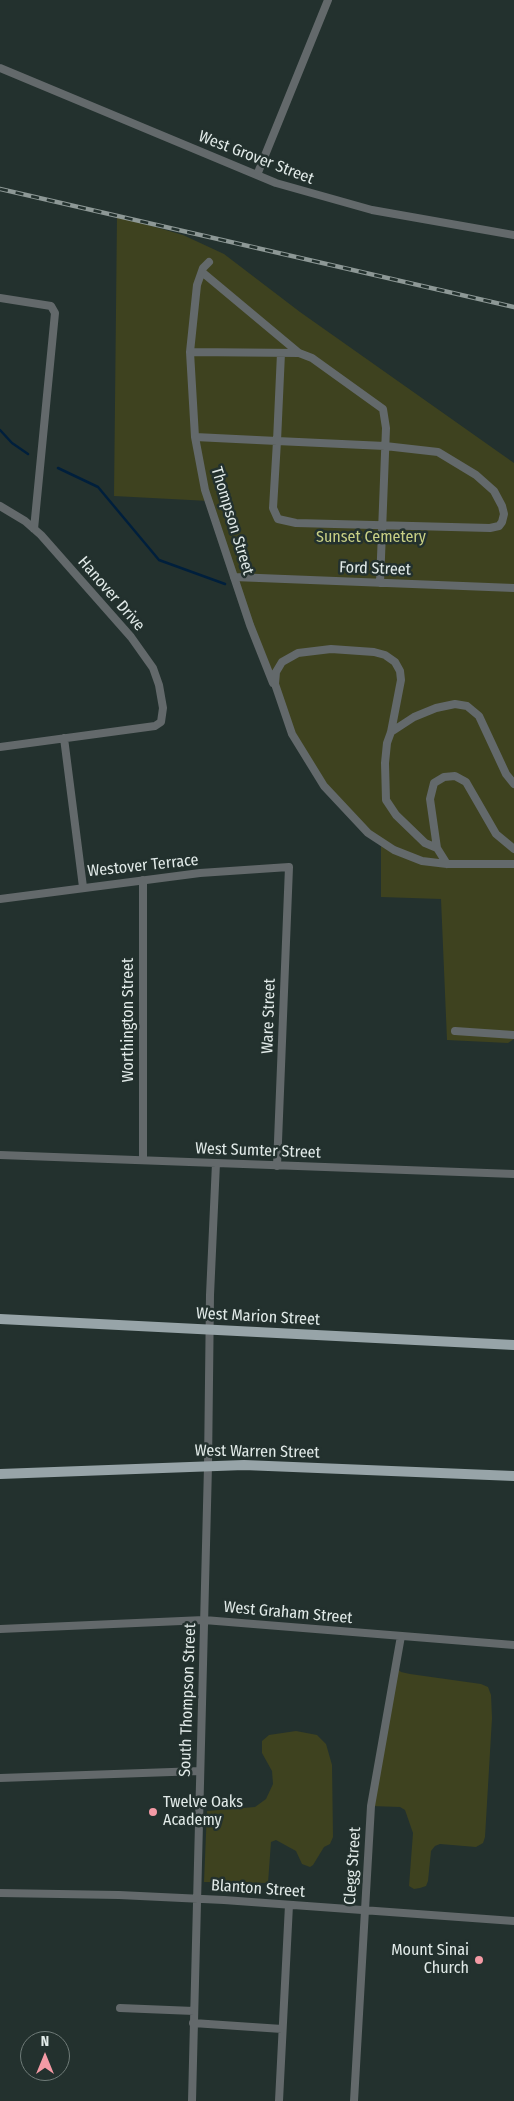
<!DOCTYPE html>
<html>
<head>
<meta charset="utf-8">
<style>
	body { margin:0 }
	#map { position:relative; width:514px; height:2101px; overflow:hidden; background:#23312e; font-family:"Fira Sans Condensed",sans-serif }
	canvas { display:block }
	.north { position:absolute; left:20px; top:2031px; width:50px; height:50px; box-sizing:border-box; background:#23312e; border:1px solid #6f7b78; border-radius:50%; rotate:0deg; font-size:14px; font-weight:700; line-height:20px; text-align:center; color:#e1eae8 }
	.north::after { content:''; display:block; margin:auto; width:18px; height:22px; background:#f49aa5; clip-path:polygon(50% 0,100% 100%,50% 72%,0 100%) }
</style>
</head>
<body>
<div id="map">
<canvas width="514" height="2101"></canvas>
<div class="north">N</div>
</div>
<script>
const c = document.querySelector('canvas').getContext('2d');
c.lineJoin = 'round';
function fill(path, color) { c.fillStyle = color; c.fill(path, 'evenodd'); }
const poly = rows => new Path2D(rows.map(r => 'M' + r).join(''));
function trace(path, color, width, dash) { c.strokeStyle = color; c.lineWidth = width; c.lineCap = dash ? 'butt' : 'round'; c.setLineDash(dash || []); c.stroke(path); }
function drawText(font, color, halo, rows, align = 'center') {
  c.font = font + ' "Fira Sans Condensed",sans-serif'; c.lineWidth = 5; c.setLineDash([]); c.textBaseline = 'middle'; c.strokeStyle = halo; c.fillStyle = color; for (const [text, x, y, turn = 0] of rows) {
    c.save(); c.translate(x, y); c.rotate((+turn || 0) * Math.PI / 180); c.textAlign = isNaN(turn) ? turn : align; if (halo) c.strokeText(text, 0, 0); c.fillText(text, 0, 0); c.restore();
  }
}
const green = poly([
	[117,216,183,235,224,254,300,312,514,463,514,1039,508,1043,447,1040,441,899,381,897,381,843,347,813,292,734,209,501,114,496],
	[396,1667,401,1672,410,1674,481,1684,488,1687,491,1695,492,1718,485,1837,483,1843,476,1847,440,1844,435,1846,431,1851,428,1881,426,1886,420,1888,414,1889,409,1886,413,1833,405,1810,400,1807,371,1806],
	[296,1731,317,1735,326,1744,332,1765,333,1837,330,1844,324,1847,313,1865,310,1867,302,1864,296,1851,276,1840,271,1842,268,1883,204,1882,207,1811,255,1807,266,1799,273,1784,272,1771,262,1753,262,1741,269,1735]
]);
const stream = poly([
	[0,430,12,443,28,454],
	[58,468,98,487,159,560,225,584]
]);
const minor = poly([
	[0,68,276,183,372,210,514,235],
	[257,175,328,0],
	[209,262,203,268,197,285,190,352,195,437,205,490,250,625,273,683],
	[202,272,299,353,312,358,383,409,386,428,380,583],
	[0,298,51,306,55,313,34,529],
	[190,352,299,353],
	[195,437,277,441,385,446,438,452,476,475,494,491,502,506,504,514,502,522,499,526,490,528,296,523,278,519,273,508,277,441,281,353],
	[0,506,25,521,41,535,131,637,153,668,159,685,163,708,161,722,155,726,0,747],
	[234,577,514,588],
	[391,732,414,717,436,708,455,704,467,706,479,716,506,774,514,784],
	[64,738,83,887],
	[437,848,425,843,396,815,386,800,385,763,387,743,391,732,401,680,400,671,395,662,385,655,374,652,331,649,298,653,282,662,276,672,275,684,292,734,324,786,368,833,394,850,422,861,447,864,514,864],
	[447,864,437,848,430,799,434,783,444,777,455,776,466,782,496,834,514,849],
	[143,880,143,1160],
	[0,899,200,873,289,867,277,1166],
	[455,1031,514,1035],
	[0,1155,514,1174],
	[0,1629,204,1620,514,1645],
	[0,1778,200,1771],
	[0,1893,119,1895,224,1900,514,1921],
	[120,2008,194,2011],
	[193,2023,282,2029],
	[192,2101,208,1466,210,1295,216,1163],
	[279,2101,289,1905],
	[354,2101,371,1806,401,1636]
]);
const major = poly([
	[0,1319,514,1345],
	[0,1474,244,1465,514,1476]
]);
const rail = poly([
	[0,189,514,307]
]);
const markers = [
	[153,1812,5,"#f49aa5"],
	[479,1960,5,"#f49aa5"]
];
const streetNames = [
	["West Grover Street",256,158,21],
	["Thompson Street",232,521,73],
	["Ford Street",375,569,2],
	["Hanover Drive",111,594,49],
	["Westover Terrace",143,866,-6],
	["Ware Street",269,1016,-88],
	["Worthington Street",129,1020,-90],
	["West Sumter Street",258,1151,2],
	["West Marion Street",258,1317,3],
	["West Warren Street",257,1452,1],
	["West Graham Street",288,1613,5],
	["South Thompson Street",188,1700,-88],
	["Clegg Street",353,1866,-86],
	["Blanton Street",258,1889,4]
];
const parkNames = [
	["Sunset Cemetery",371,538]
];
const poiNames = [
	["Twelve Oaks",163,1803],
	["Academy",163,1821],
	["Mount Sinai",469,1951,"right"],
	["Church",469,1969,"right"]
];
fill(green, '#3e421f');
trace(stream, '#001f3c', 2.5);
trace(minor, '#63696b', 8);
trace(major, '#97a4a8', 10);
trace(rail, '#8d9896', 4.5);
trace(rail, '#23312e', 2.5, [8]);
for (const [x, y, r, color] of markers) { const dot = new Path2D(); dot.arc(x, y, r, 0, 2 * Math.PI); c.fillStyle = color; c.fill(dot); trace(dot, '#23312e', 2); }
drawText('16px', '#e1eae8', '#23312e', streetNames);
drawText('16px', '#c8d085', '#23312e', parkNames);
drawText('16px', '#e1eae8', '#23312e', poiNames, 'left');
</script>
</body>
</html>
